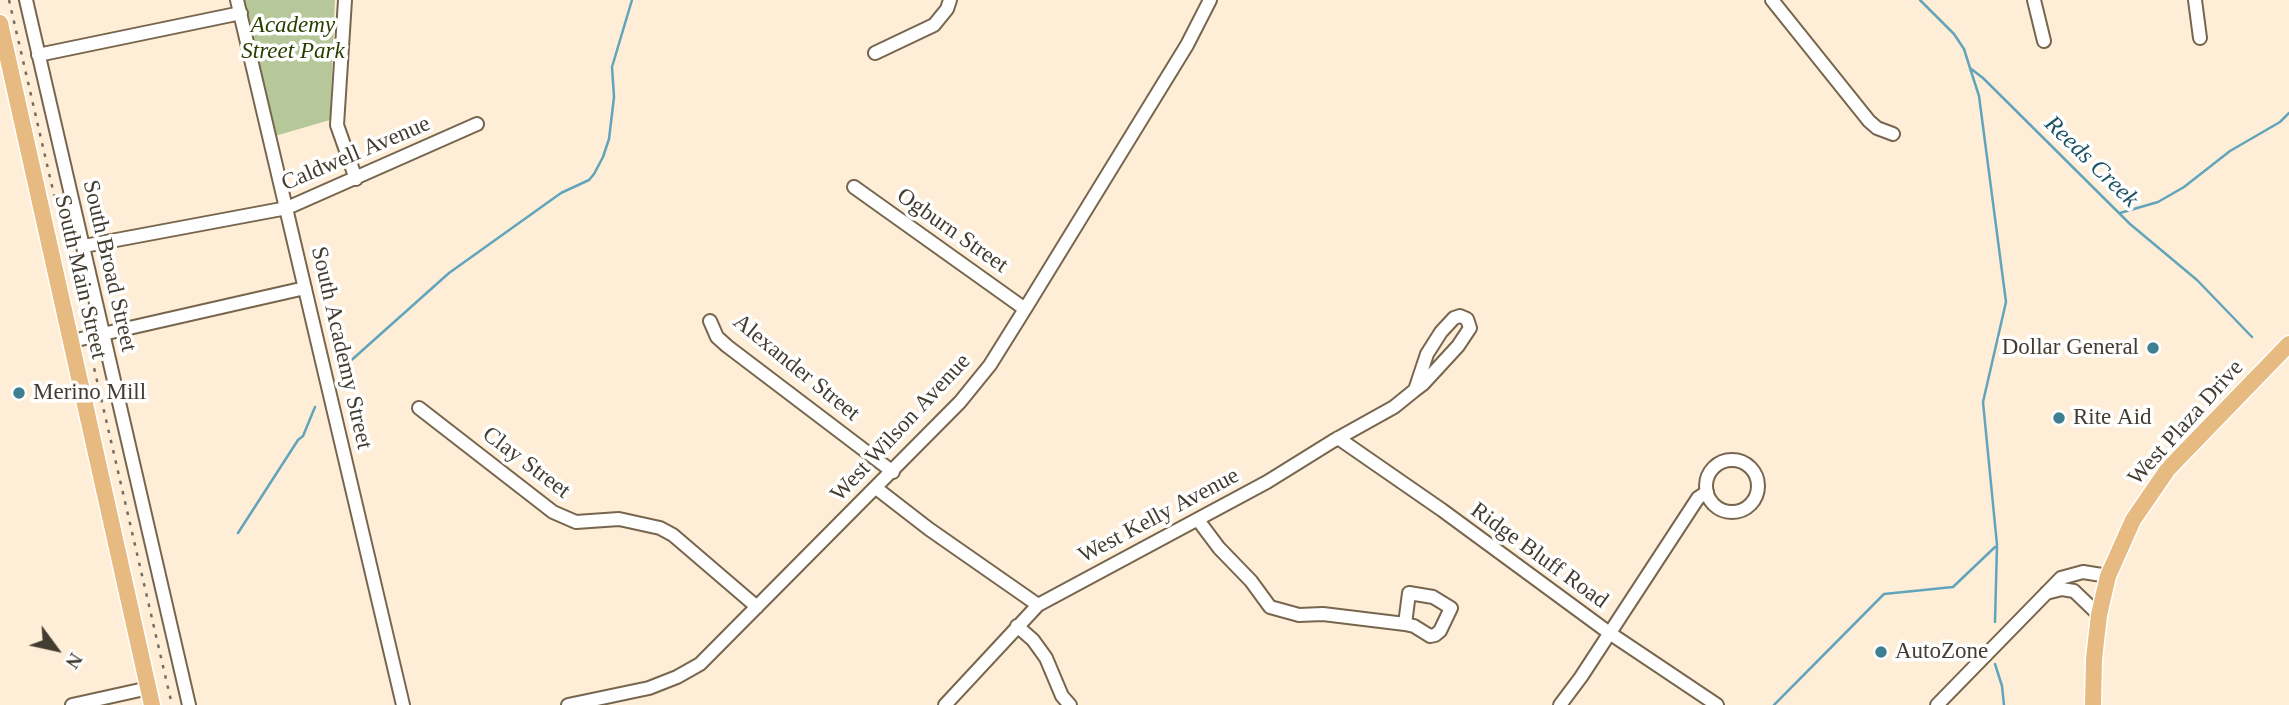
<!DOCTYPE html>
<html>
<head>
<meta charset="utf-8">
<style>
	body { margin:0 }
	#map { position:relative; width:2289px; height:705px; overflow:hidden; background:#feeed7; font-family:Georgia,serif }
	canvas { display:block }
	.north { position:absolute; left:21px; top:614px; width:70px; height:70px; -webkit-text-stroke:5px #fff; paint-order:stroke; rotate:123deg; font-size:19px; font-weight:700; line-height:28px; text-align:center; color:#433c30 }
	.north::after { content:''; display:block; margin:auto; width:24px; height:32px; background:#433c30; clip-path:polygon(50% 0,100% 100%,50% 72%,0 100%) }
</style>
</head>
<body>
<div id="map">
<canvas width="2289" height="705"></canvas>
<div class="north">N</div>
</div>
<script>
const c = document.querySelector('canvas').getContext('2d');
c.lineJoin = 'round';
function fill(path, color) { c.fillStyle = color; c.fill(path, 'evenodd'); }
const poly = rows => new Path2D(rows.map(r => 'M' + r).join(''));
function trace(path, color, width, dash) { c.strokeStyle = color; c.lineWidth = width; c.lineCap = dash ? 'butt' : 'round'; c.setLineDash(dash || []); c.stroke(path); }
function drawText(font, color, halo, rows, align = 'center') {
  c.font = font + ' Georgia,serif'; c.lineWidth = 7; c.setLineDash([]); c.textBaseline = 'middle'; c.strokeStyle = halo; c.fillStyle = color; for (const [text, x, y, turn = 0] of rows) {
    c.save(); c.translate(x, y); c.rotate((+turn || 0) * Math.PI / 180); c.textAlign = isNaN(turn) ? turn : align; if (halo) c.strokeText(text, 0, 0); c.fillText(text, 0, 0); c.restore();
  }
}
const green = poly([
	[244,0,335,0,330,120,275,136]
]);
const stream = poly([
	[1920,0,1954,34,1964,49,1970,68,1983,78,2130,224,2197,280,2252,337],
	[1970,68,1979,96,2006,302,1983,402,1997,545,1995,622],
	[2120,213,2158,202,2184,187,2230,151,2280,122,2289,113],
	[346,365,449,273,561,193,589,180,594,174,603,157,609,139,614,97,612,67,632,0],
	[238,533,298,440,303,436,315,407],
	[1995,664,2002,686,2004,705],
	[1774,705,1884,594,1953,587,1995,547]
]);
const minor = poly([
	[26,0,189,705],
	[237,0,403,705],
	[345,0,337,125,356,179],
	[1772,0,1869,121,1877,128,1893,134],
	[2034,0,2044,41],
	[2195,0,2200,38],
	[875,53,934,25,947,9,950,0],
	[38,55,241,13],
	[854,187,1025,309],
	[84,246,287,208,477,124],
	[710,321,717,337,727,346,893,472],
	[72,341,305,288],
	[419,408,553,512,576,522,619,519,660,528,673,535,757,607],
	[1338,438,1442,510,1608,632,1717,705],
	'1706 486a26 26 0 1 1 52 0a26 26 0 1 1-52 0Z',
	[876,488,929,529,1038,605],
	[1198,520,1219,548,1251,581,1270,607,1299,615,1323,614,1405,624],
	[1409,593,1433,597,1451,608,1440,631,1435,635,1430,636,1414,626,1405,624,1409,593],
	[2046,593,2062,589,2074,591,2099,615],
	[1017,626,1033,640,1046,658,1062,696,1070,705],
	[72,705,149,688],
	[568,705,649,688,677,677,700,664,960,402,990,365,1025,309,1187,45,1210,0],
	[945,705,1038,605,1267,482,1333,441,1394,407,1415,390,1423,384,1458,346,1470,328,1467,319,1460,316,1454,318,1441,332,1427,354,1415,390],
	[1560,705,1581,677,1698,498,1707,492],
	[1937,705,2061,578,2083,572,2108,576]
]);
const major = poly([
	[0,23,152,705],
	[2093,705,2094,659,2099,615,2108,576,2133,520,2168,469,2289,344]
]);
const rail = poly([
	[9,0,172,705]
]);
const markers = [
	[2153,348,7,"#3e8092"],
	[19,393,7,"#3e8092"],
	[2059,418,7,"#3e8092"],
	[1881,652,7,"#3e8092"]
];
const parkNames = [
	["Academy",293,26],
	["Street Park",293,52]
];
const streetNames = [
	["Caldwell Avenue",356,154,-23],
	["Ogburn Street",952,231,35],
	["South Broad Street",109,266,77],
	["South Main Street",80,277,77],
	["South Academy Street",341,348,77],
	["Alexander Street",796,368,39],
	["West Plaza Drive",2186,423,-48],
	["West Wilson Avenue",901,428,-47],
	["Clay Street",526,463,37],
	["West Kelly Avenue",1159,516,-28],
	["Ridge Bluff Road",1539,556,36]
];
const poiNames = [
	["Dollar General",2139,348,"right"],
	["Merino Mill",33,393],
	["Rite Aid",2073,418],
	["AutoZone",1895,652]
];
const waterNames = [
	["Reeds Creek",2091,162,44]
];
fill(green, '#b6c899');
trace(stream, '#61a4bc', 2.5);
trace(minor, '#77664d', 16);
trace(major, '#fff', 19);
trace(minor, '#fff', 12);
trace(major, '#e6ba80', 16);
trace(rail, '#766d5e', 2.5, [3.5, 7]);
for (const [x, y, r, color] of markers) { const dot = new Path2D(); dot.arc(x, y, r, 0, 2 * Math.PI); c.fillStyle = color; c.fill(dot); trace(dot, '#fff', 2.5); }
drawText('italic 23px', '#2c3d00', '#fff', parkNames);
drawText('23px', '#433c30', '#fff', streetNames);
drawText('23px', '#433c30', '#fff', poiNames, 'left');
drawText('italic 24px', '#1a5264', '#fff', waterNames);
</script>
</body>
</html>
